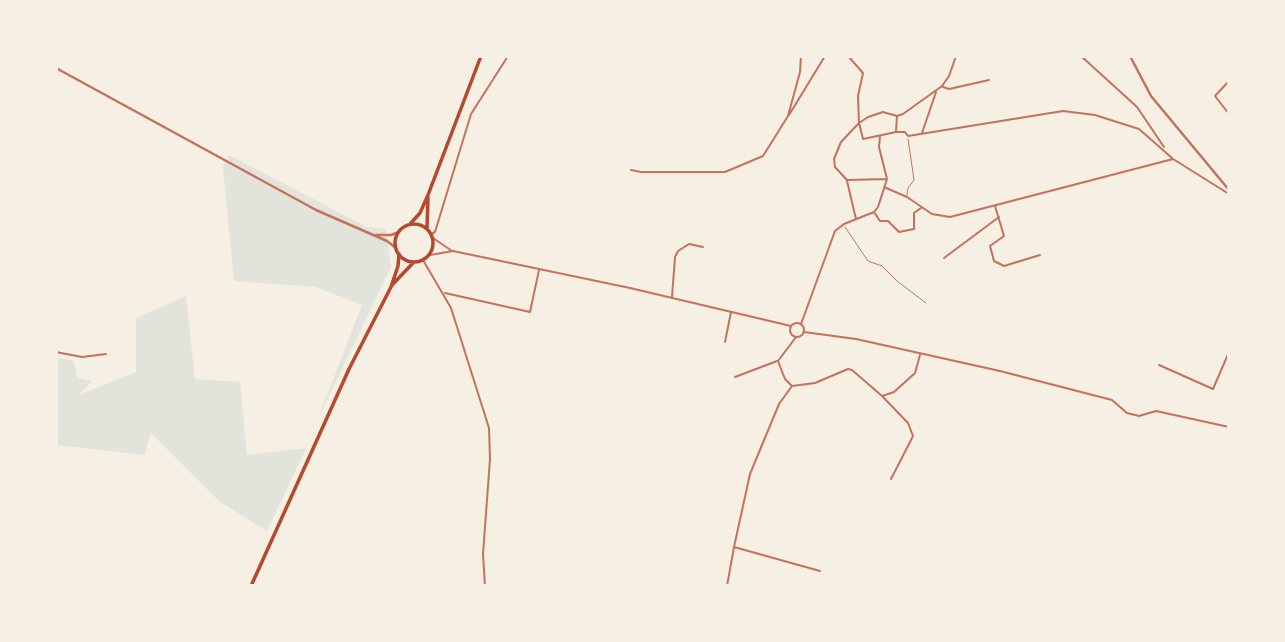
<!DOCTYPE html>
<html>
<head>
<meta charset="utf-8">
<style>
	body { margin:0 }
	#map { position:relative; width:1285px; height:642px; overflow:hidden; background:#f6efe4; font-family:Lato,sans-serif }
	canvas { display:block }
	.frame { position:absolute; inset:0; border:58px solid #f6efe4; pointer-events:none }
</style>
</head>
<body>
<div id="map">
<canvas width="1285" height="642"></canvas>
<div class="frame"></div>
</div>
<script>
const c = document.querySelector('canvas').getContext('2d');
c.lineJoin = 'round';
function fill(path, color) { c.fillStyle = color; c.fill(path, 'evenodd'); }
const poly = rows => new Path2D(rows.map(r => 'M' + r).join(''));
function trace(path, color, width, dash) { c.strokeStyle = color; c.lineWidth = width; c.lineCap = dash ? 'butt' : 'round'; c.setLineDash(dash || []); c.stroke(path); }
const green = poly([
	[229,155,367,227,386,229,391,267,317,421,362,305,316,287,234,281,223,167],
	[186,296,195,379,240,382,247,455,306,448,267,531,219,501,151,433,144,455,56,445,56,357,74,361,77,378,92,381,79,395,136,372,136,318]
]);
const service = poly([
	[907,195,908,188,914,180,908,139],
	[845,227,868,261,882,266,897,281,926,303]
]);
const minor = poly([
	[848,56,863,73,858,96,859,123,868,117,883,112,897,116,903,114,942,86,949,76,956,56],
	[1081,56,1137,107,1164,147],
	[1229,81,1215,96,1229,114],
	[943,87,949,89,989,80],
	[789,115,825,56],
	[859,123,863,139,896,132,905,132,908,136,1063,111,1095,115,1139,129,1172,158],
	[896,131,897,116],
	[922,133,936,92],
	[631,170,641,172,725,172,763,156,788,116,800,72,801,56],
	[847,180,835,167,834,159,841,142,858,124],
	[848,180,887,179],
	[847,181,856,219],
	[884,187,907,197,932,214,950,217,1173,159,1229,194],
	[995,206,1004,236,990,246,994,261,1004,266,1040,255],
	[874,212,880,221,888,221,899,232,914,229,914,213,921,208],
	[431,234,435,232,471,114,508,56],
	[433,238,452,251],
	[430,255,453,251,630,288,791,326],
	[944,258,999,217],
	[423,260,451,308,489,428,490,459,483,554,485,586],
	[445,293,530,312,539,270],
	[672,297,675,257,678,251,689,244,703,247],
	'790 330a7 7 0 1 1 14 0a7 7 0 1 1-14 0Z',
	[801,324,835,231,844,224,874,212,878,207,887,179,879,147,880,136],
	[804,332,856,339,1000,371,1112,400,1127,413,1139,416,1156,411,1229,427],
	[796,337,778,361,785,379,792,386,815,383,848,369,852,370,882,396,894,392,915,373,920,355],
	[725,342,731,312],
	[56,352,82,357,106,354],
	[1159,365,1213,389,1229,352],
	[735,377,777,361],
	[883,397,908,423,913,436,891,479],
	[734,547,820,571],
	[727,586,734,547,750,474,779,404,792,386]
]);
const tertiary = poly([
	[1130,56,1151,96,1229,190],
	[56,68,316,210,387,241,396,248],
	[376,235,391,235,399,232]
]);
const primary = poly([
	'395 243a19 19 0 1 1 38 0a19 19 0 1 1-38 0Z',
	[410,224,420,213,428,195,481,56],
	[427,228,428,197],
	[392,285,413,263],
	[251,586,349,369,391,287,398,266,399,254]
]);
fill(green, '#e2e4dc');
trace(service, '#c5725c', 1);
trace(minor, '#c5725c', 2);
trace(tertiary, '#c5725c', 2.5);
trace(primary, '#b5482f', 3.5);
</script>
</body>
</html>
